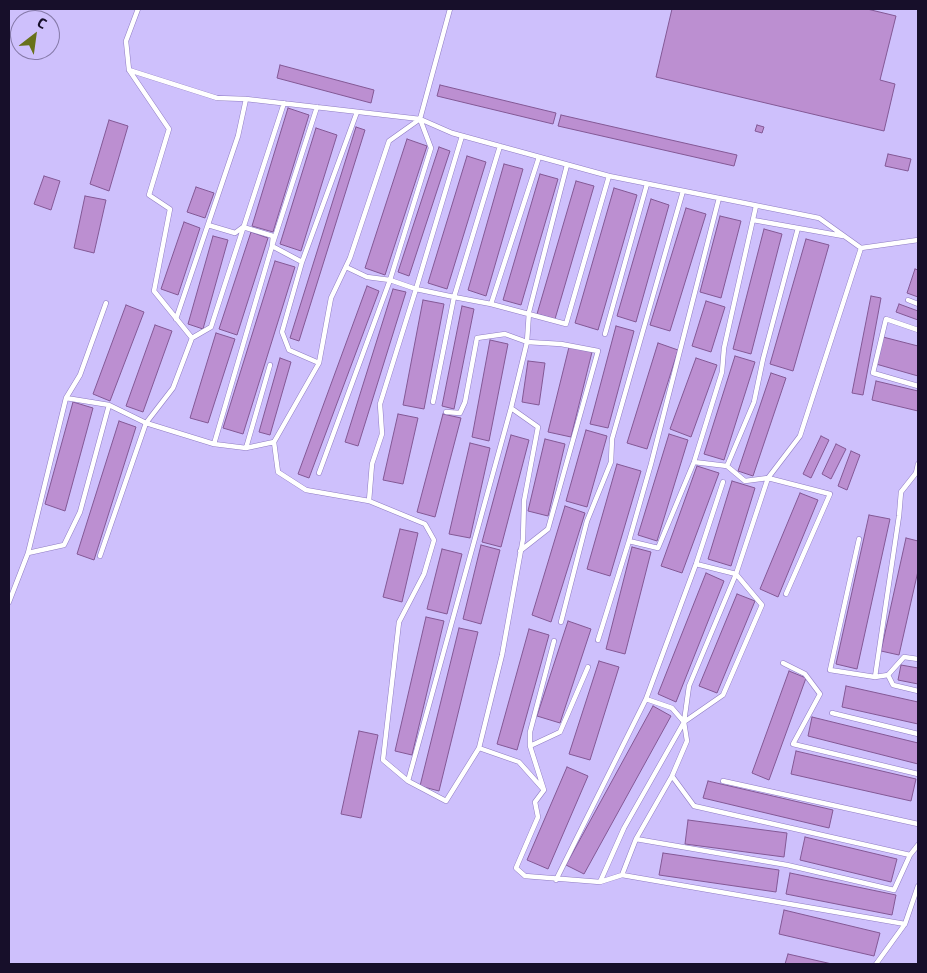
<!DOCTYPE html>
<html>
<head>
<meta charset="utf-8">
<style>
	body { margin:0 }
	#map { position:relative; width:927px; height:973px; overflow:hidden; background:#cec0fc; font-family:"Exo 2",sans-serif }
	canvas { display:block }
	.frame { position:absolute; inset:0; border:10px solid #170f2a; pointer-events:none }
	.north { position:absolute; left:10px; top:10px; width:50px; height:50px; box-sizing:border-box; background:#cec0fc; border:1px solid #8579a8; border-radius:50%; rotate:30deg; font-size:14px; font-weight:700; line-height:20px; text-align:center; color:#170f2a }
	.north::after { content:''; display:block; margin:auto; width:18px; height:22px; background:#68711a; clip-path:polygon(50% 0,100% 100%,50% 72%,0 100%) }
</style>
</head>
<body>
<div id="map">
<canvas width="927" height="973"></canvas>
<div class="frame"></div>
<div class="north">С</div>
</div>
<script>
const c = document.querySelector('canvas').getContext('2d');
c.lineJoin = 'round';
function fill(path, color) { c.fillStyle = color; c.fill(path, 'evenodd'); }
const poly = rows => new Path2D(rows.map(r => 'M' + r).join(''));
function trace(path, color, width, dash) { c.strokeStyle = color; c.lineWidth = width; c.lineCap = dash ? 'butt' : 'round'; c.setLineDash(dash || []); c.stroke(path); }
const building = poly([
	[672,9,867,9,896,16,880,80,895,84,884,131,656,77,672,9],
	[280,65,374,90,371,103,277,78,280,65],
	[440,85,556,113,553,124,437,96,440,85],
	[288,108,309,115,273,232,252,226,288,108],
	[561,115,737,155,734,166,558,126,561,115],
	[109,120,128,126,109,191,90,184,109,120],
	[757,125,764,127,762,133,755,131,757,125],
	[356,127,365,130,299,341,290,338,356,127],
	[316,128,337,135,301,251,280,244,316,128],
	[407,139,427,146,385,275,365,268,407,139],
	[439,147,450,151,409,276,398,272,439,147],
	[888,154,911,159,908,171,885,166,888,154],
	[467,156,486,162,447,289,428,283,467,156],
	[504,164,523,169,486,296,468,290,504,164],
	[540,174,558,179,521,305,503,300,540,174],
	[44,176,60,181,51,210,34,204,44,176],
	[576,181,594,186,555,319,537,314,576,181],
	[196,187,214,193,205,218,187,212,196,187],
	[614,188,637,195,598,330,575,323,614,188],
	[85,196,106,200,94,253,74,248,85,196],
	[651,199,669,205,636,322,617,316,651,199],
	[686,208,706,214,670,331,650,325,686,208],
	[720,216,741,221,721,298,700,292,720,216],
	[184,222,200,228,178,295,161,289,184,222],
	[764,229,782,234,751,354,733,349,764,229],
	[251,232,268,238,237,335,219,329,251,232],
	[213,236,228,240,203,329,188,324,213,236],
	[806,239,829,245,793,371,770,364,806,239],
	[275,261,295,267,243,434,223,428,275,261],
	[915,269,918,270,918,297,907,293,915,269],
	[367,286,379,291,309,478,298,474,367,286],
	[393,289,406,292,358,446,345,442,393,289],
	[871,296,881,298,863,395,852,393,871,296],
	[423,300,444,304,424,409,403,405,423,300],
	[706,301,725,307,711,352,692,346,706,301],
	[899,304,918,311,918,320,896,312,899,304],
	[126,305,144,312,110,401,93,394,126,305],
	[462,306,474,309,454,409,442,406,462,306],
	[155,325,172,331,143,412,126,406,155,325],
	[616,326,634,331,608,428,590,424,616,326],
	[216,333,235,339,208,423,190,418,216,333],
	[883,337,918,346,918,376,876,364,883,337],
	[490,340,508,344,489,441,472,437,490,340],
	[658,343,678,350,647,449,627,443,658,343],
	[569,347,592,352,571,437,548,432,569,347],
	[735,356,755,362,724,460,704,454,735,356],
	[280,358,291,362,270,435,259,432,280,358],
	[696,358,717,365,691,437,670,429,696,358],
	[528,361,545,363,539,405,522,402,528,361],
	[771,373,786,378,753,476,738,471,771,373],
	[876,381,918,391,918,411,872,400,876,381],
	[73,402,93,408,65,511,45,504,73,402],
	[398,414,418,418,403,484,383,480,398,414],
	[443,414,461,418,435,517,417,512,443,414],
	[119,421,136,427,94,560,77,554,119,421],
	[586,430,607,436,587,507,566,501,586,430],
	[669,434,688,440,657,541,638,535,669,434],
	[511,435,529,440,501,547,482,542,511,435],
	[821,436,829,440,811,478,803,474,821,436],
	[545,439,565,444,548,516,528,511,545,439],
	[470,443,490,448,470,538,449,534,470,443],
	[836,444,846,449,831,479,822,474,836,444],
	[851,451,860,455,847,490,838,486,851,451],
	[617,464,641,471,610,576,587,569,617,464],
	[697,466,719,473,682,573,661,566,697,466],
	[732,481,755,488,731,566,708,559,732,481],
	[800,493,818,500,778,597,760,589,800,493],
	[565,506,585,513,551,622,532,615,565,506],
	[869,515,890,519,857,669,836,664,869,515],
	[400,529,418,533,402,602,383,597,400,529],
	[906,538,918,541,918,571,899,655,881,651,906,538],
	[481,545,500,550,481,624,463,619,481,545],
	[632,547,651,552,625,654,606,649,632,547],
	[442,549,462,554,447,614,427,609,442,549],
	[706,573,724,581,676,702,658,694,706,573],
	[737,594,755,601,717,693,699,686,737,594],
	[426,617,444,621,412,755,395,751,426,617],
	[568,621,591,629,560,723,537,716,568,621],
	[459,628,478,632,439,791,420,786,459,628],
	[529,629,549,635,517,750,497,744,529,629],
	[599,661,619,667,590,760,569,754,599,661],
	[901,665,918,668,918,684,898,680,901,665],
	[789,671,806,678,769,780,752,773,789,671],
	[846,686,918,702,918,724,842,707,846,686],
	[653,706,671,716,584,874,566,865,653,706],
	[812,717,918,743,918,764,808,736,812,717],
	[359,731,378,735,361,818,341,814,359,731],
	[796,751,916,779,911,801,791,774,796,751],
	[567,767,588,776,548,869,527,860,567,767],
	[708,781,833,810,829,828,703,798,708,781],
	[688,820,787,833,784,857,685,844,688,820],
	[805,837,897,859,891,882,800,860,805,837],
	[663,853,779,870,776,892,659,875,663,853],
	[790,873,896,895,892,915,786,894,790,873],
	[784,910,880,933,874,956,779,934,784,910],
	[788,954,832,964,785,964,788,954]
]);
const service = poly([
	[138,9,126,41,129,70,169,129,149,195,170,209,154,291,192,338],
	[129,70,217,98,246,99,420,119],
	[539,157,491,304,566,324,609,176,819,218,861,248],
	[753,220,843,236],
	[208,225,235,233,243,227,273,236,272,246,302,262],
	[346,267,367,277,390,280,416,289,380,404,382,434,372,464,369,501],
	[908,300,918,304],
	[491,304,454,297,500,146],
	[176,319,238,136,246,99],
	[918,330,886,319,873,373,918,386],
	[605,334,647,184],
	[319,363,289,350,282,332,302,262,357,112],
	[66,398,109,405,146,423,214,444,246,448,274,442],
	[433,402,454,297,416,289,462,136],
	[511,408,408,781,383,760,399,622,424,574,434,540,425,524,369,501,306,490,278,472,274,442,319,363,331,298,350,258,389,141,420,119,452,133,609,176],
	[446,412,460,413,465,402,477,338,505,334,527,342,561,344,598,351,548,529,520,551],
	[214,444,272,246,317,107],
	[246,448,270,365],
	[694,462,727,466,754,402,763,359,798,228],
	[918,464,916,473,901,492,899,516,875,677,888,675,893,685,918,691],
	[727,466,745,481,768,478,830,494,786,594],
	[319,473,390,280,431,148,420,119,450,9],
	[859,539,830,670,875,677],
	[629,541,651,464,719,198],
	[28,553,66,398,80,375,106,303],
	[100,556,146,423,173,388,192,338,211,327,284,103],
	[696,564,736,574,768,478,800,436,861,248,918,240],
	[9,602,28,553,64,545,80,512,109,405],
	[561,622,587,521,611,462,612,439,683,191],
	[598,640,629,541,658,548,694,462,722,372,724,348,756,206],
	[783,663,805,674,820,694,793,744,918,774],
	[588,667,560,732,530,746,544,790,535,802,538,817,516,868,525,876,600,882,622,875,905,924],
	[888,675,904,657,918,659],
	[832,713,918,734],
	[530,746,530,732,554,641],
	[479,748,519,762,543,789],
	[672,776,687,741,684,722,723,695,762,605,736,574,689,686,684,722],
	[408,781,446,801,479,748,502,655,523,539,524,501,538,427,511,408,527,342,529,312,567,165],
	[723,781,918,824],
	[910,855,918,845],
	[622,875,636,839,672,776,694,806,910,855,894,890,787,865,636,839],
	[556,880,646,699,696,564,723,482],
	[600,882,624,828,684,722,672,708,646,699],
	[876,964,905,924,918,886]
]);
fill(building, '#bc8fd1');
trace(building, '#835895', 1);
trace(service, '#8f7cc3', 5.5);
trace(service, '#fff', 4.5);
</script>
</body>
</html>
